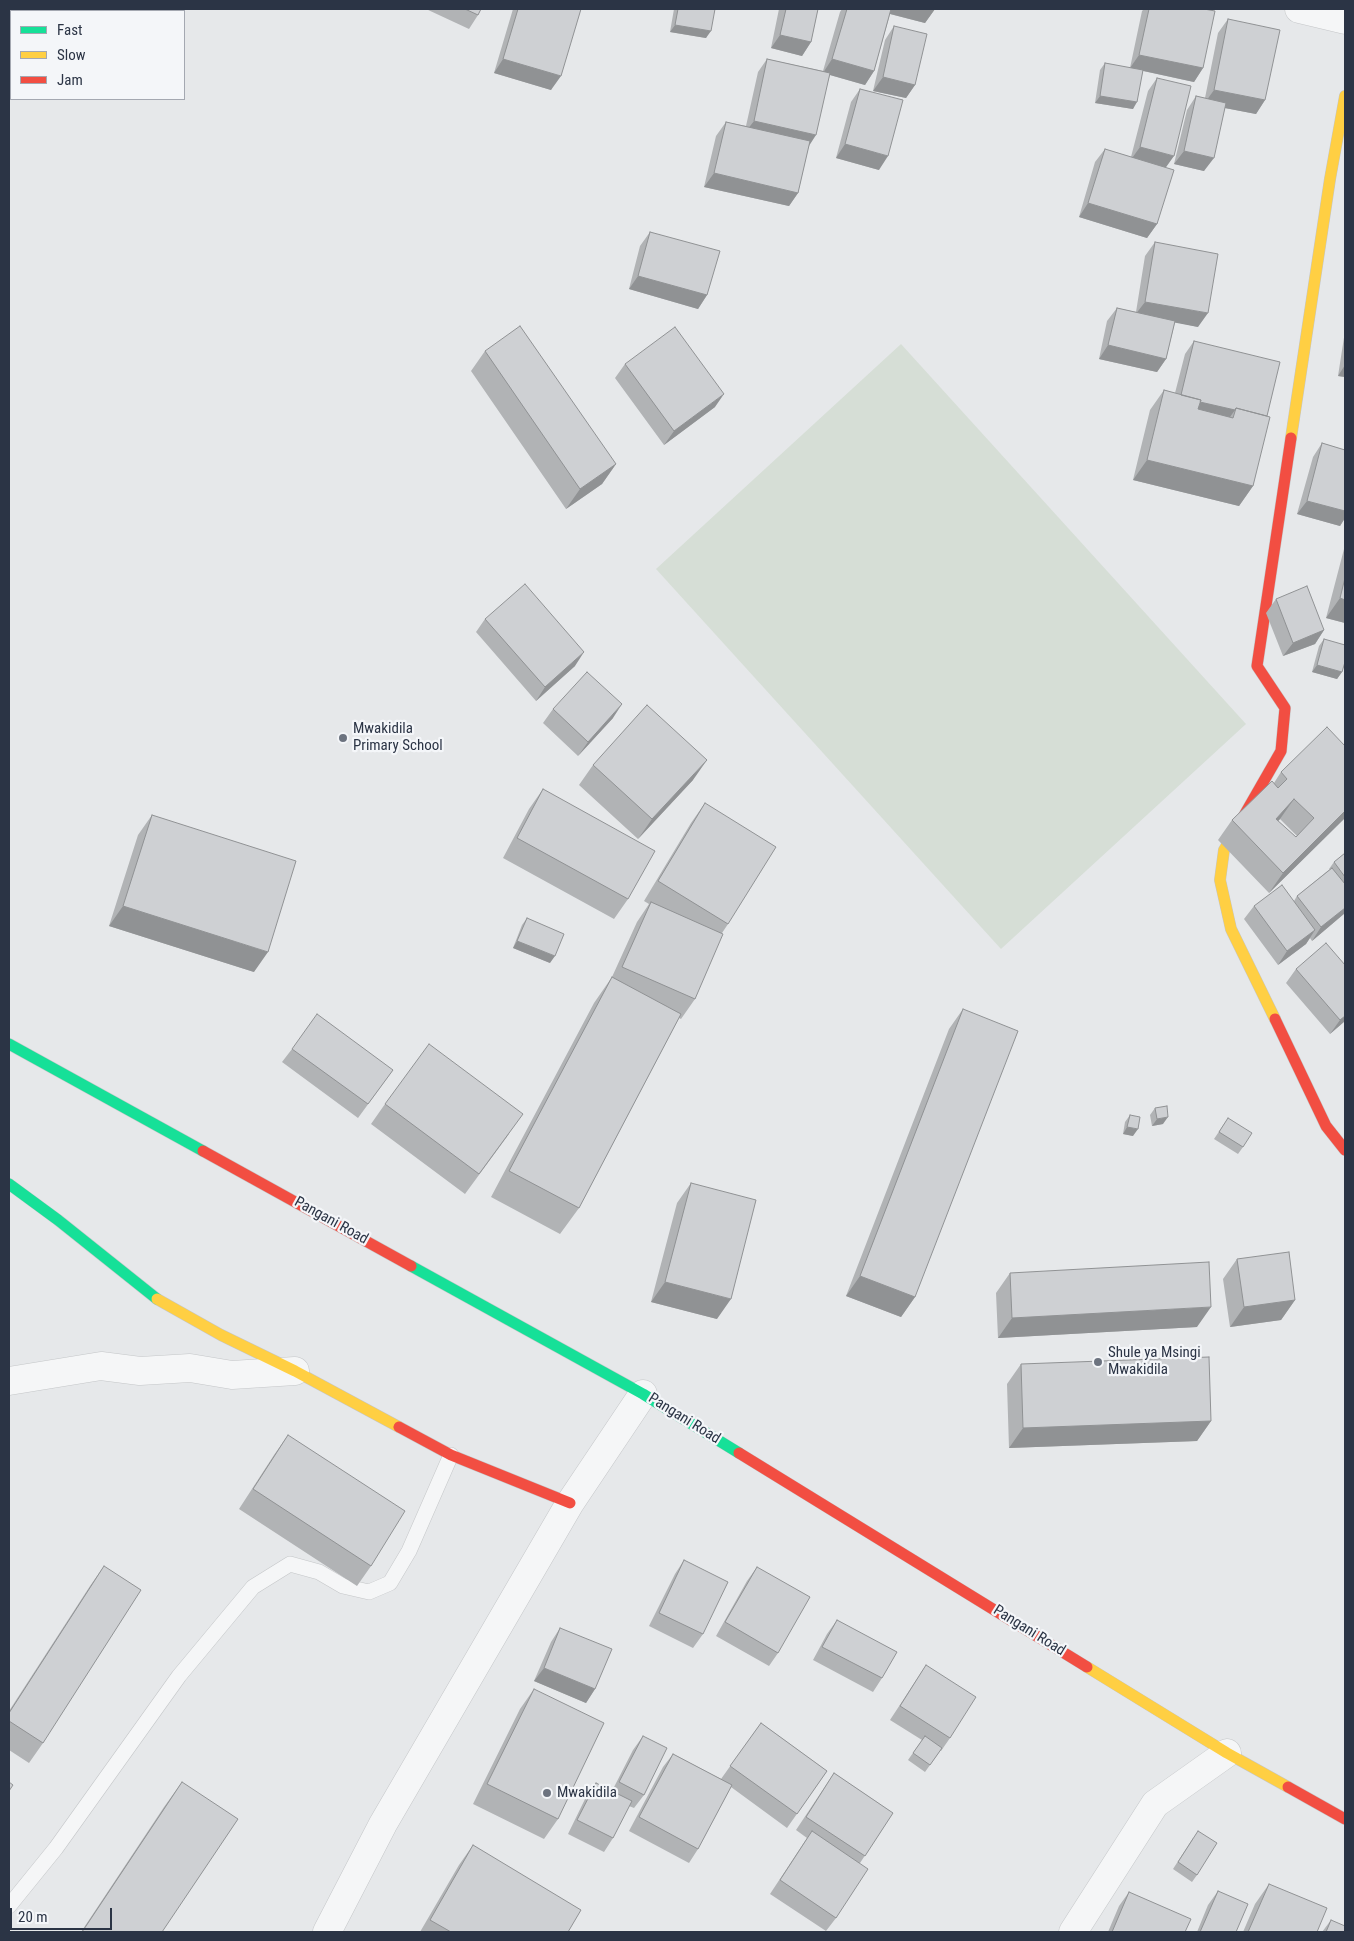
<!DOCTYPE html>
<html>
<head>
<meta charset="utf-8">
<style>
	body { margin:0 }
	#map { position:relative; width:1354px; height:1941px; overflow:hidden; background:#e6e8ea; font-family:"Roboto Condensed",sans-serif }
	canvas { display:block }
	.frame { position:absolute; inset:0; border:10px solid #2b3445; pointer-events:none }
	.legend { position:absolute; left:10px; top:10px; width:175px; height:90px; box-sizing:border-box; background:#f4f6f9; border:1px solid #a4a8b1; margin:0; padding:6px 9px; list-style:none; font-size:15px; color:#2b3445 }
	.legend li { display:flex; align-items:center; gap:10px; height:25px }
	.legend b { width:25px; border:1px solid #a4a8b1 }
	.scale { position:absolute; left:10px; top:1908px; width:102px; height:22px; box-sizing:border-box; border:2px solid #2b3445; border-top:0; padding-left:6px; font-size:15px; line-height:18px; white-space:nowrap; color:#2b3445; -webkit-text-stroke:4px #f4f6f9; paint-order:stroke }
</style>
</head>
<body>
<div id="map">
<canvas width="1354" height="1941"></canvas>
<div class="frame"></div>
<ul class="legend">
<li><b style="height:6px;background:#16e098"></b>Fast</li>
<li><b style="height:6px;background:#ffcf43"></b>Slow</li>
<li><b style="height:6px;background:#f24e42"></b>Jam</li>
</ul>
<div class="scale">20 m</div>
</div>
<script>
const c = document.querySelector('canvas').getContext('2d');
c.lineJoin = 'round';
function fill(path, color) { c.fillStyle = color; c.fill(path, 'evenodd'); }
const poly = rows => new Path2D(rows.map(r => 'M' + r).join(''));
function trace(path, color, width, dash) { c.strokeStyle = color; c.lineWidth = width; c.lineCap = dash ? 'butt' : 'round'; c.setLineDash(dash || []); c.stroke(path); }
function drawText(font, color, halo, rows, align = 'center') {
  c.font = font + ' "Roboto Condensed",sans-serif'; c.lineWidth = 4.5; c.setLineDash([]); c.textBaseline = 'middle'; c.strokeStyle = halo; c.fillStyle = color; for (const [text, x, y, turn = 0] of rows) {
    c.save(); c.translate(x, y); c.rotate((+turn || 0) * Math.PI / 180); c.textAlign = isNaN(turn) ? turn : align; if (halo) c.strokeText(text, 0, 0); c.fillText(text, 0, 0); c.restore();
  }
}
const green = poly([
	[901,344,1246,724,1001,949,656,569]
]);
const lane = poly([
	[9,1906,56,1848,179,1676,253,1587,290,1564,319,1572,343,1586,369,1592,390,1583,409,1551,451,1455]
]);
const street = poly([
	[1299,9,1345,20],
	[9,1381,101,1366,140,1371,190,1368,232,1375,295,1371],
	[327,1932,383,1824,570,1503,643,1394],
	[1073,1932,1155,1804,1227,1753]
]);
const fast = poly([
	[9,1044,203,1151],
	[9,1184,58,1220,157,1299],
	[411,1266,643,1394,739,1453]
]);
const slow = poly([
	[1291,438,1330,179,1345,96],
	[1230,840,1224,850,1220,880,1231,929,1275,1019],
	[157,1299,221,1335,295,1371,399,1427],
	[1087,1667,1227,1753,1288,1787]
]);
const jam = poly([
	[1230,840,1281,751,1285,708,1257,666,1291,438],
	[1275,1019,1326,1126,1345,1150],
	[203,1151,411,1266],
	[399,1427,451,1455,570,1503],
	[739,1453,1087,1667],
	[1288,1787,1345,1819]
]);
const wall = poly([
	[426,9,481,9,478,15,469,29],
	[513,9,581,9,551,90,494,73],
	[674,9,715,9,706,38,670,32],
	[779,9,818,9,811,42,802,56,771,48],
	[842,9,935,9,925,23,890,14,874,71,865,85,830,75,809,145,798,193,789,206,704,187,716,136,726,122,746,126,758,72,767,59,823,71,840,12],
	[1144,9,1204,9,1203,68,1194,82,1143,71,1133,109,1095,103,1100,70,1105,63,1130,68,1142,11],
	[1228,19,1265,100,1256,114,1225,108,1204,171,1174,164,1187,110,1196,96,1205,98,1218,33],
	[894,26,915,85,906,98,873,91,885,40],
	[1157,78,1166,167,1157,224,1147,238,1079,217,1095,162,1105,149,1131,157,1148,91],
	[860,89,879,170,836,158,851,102],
	[650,232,707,295,698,309,629,289,640,246],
	[1155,242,1198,327,1175,322,1166,359,1157,372,1099,359,1107,321,1117,308,1136,312,1145,256],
	[1345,331,1345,377,1338,376],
	[1194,341,1267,416,1253,486,1239,506,1133,480,1150,410,1164,390,1175,393,1185,354],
	[485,351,616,464,602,484,566,509,471,371],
	[625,364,715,407,664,445,615,378],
	[1322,443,1345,450,1345,518,1340,526,1297,514,1313,457],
	[1345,547,1345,623,1326,618,1344,549],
	[1276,599,1324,630,1315,644,1283,656,1266,613],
	[485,619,575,666,536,701,476,632],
	[1324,639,1342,672,1337,679,1312,672,1319,646],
	[553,709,613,718,578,756,543,723],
	[1345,746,1345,818,1269,893,1218,840,1232,820,1274,783,1281,772],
	[1280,819,1297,836,1296,837,1278,821],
	[593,765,693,780,638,839,579,785],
	[543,789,628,899,614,919,503,858,529,809],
	[705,803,728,924,722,933,695,999,681,1019,679,1018,579,1208,560,1234,491,1197,594,1003,612,977,637,922,649,904,644,901,691,823],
	[152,815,254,972,109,926,138,835],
	[1345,853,1345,913,1312,941,1310,938,1306,944,1278,965,1244,919,1254,906,1294,901,1297,896,1330,869,1329,869,1334,862],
	[527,918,550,963,513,948,522,925],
	[1345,965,1345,1021,1330,1034,1286,983,1296,969],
	[963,1009,915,1297,901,1317,846,1296,949,1029],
	[292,1049,393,1070,358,1118,282,1062],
	[385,1104,509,1134,465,1194,371,1124],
	[1155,1108,1163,1124,1152,1126,1150,1115],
	[1130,1115,1133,1136,1123,1134,1125,1122],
	[1228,1118,1243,1147,1238,1154,1214,1139],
	[691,1183,717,1319,651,1302,677,1203],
	[1237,1259,1295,1300,1281,1320,1230,1327,1223,1279],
	[1010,1273,1197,1327,998,1338,996,1293],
	[1021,1364,1211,1421,1197,1441,1009,1448,1007,1384],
	[288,1435,371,1566,357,1586,239,1509,274,1455],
	[684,1560,703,1634,693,1648,649,1626,675,1574],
	[104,1566,43,1743,29,1763,9,1750,9,1711,90,1586],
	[757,1567,778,1653,769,1666,716,1636,747,1581],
	[837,1620,882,1678,873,1692,813,1660,827,1634],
	[560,1628,595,1689,586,1703,534,1681,551,1642],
	[926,1665,950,1738,941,1751,940,1751,925,1772,908,1760,922,1740,890,1720],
	[534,1689,558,1819,544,1839,473,1804,520,1709],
	[761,1723,827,1771,787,1828,731,1787,698,1849,689,1863,629,1831,663,1767,673,1754,721,1779],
	[643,1736,644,1795,634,1808,629,1806,613,1838,604,1852,568,1834,586,1797,596,1783,612,1791,633,1750],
	[834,1773,893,1813,860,1863,836,1918,826,1931,770,1894,807,1838,796,1830],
	[182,1782,162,1932,81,1932,164,1807],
	[1193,1838,1197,1875,1192,1882,1173,1869],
	[473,1845,568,1932,420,1932,459,1865],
	[1269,1884,1317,1932,1243,1932,1255,1904],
	[1218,1891,1236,1932,1197,1932,1208,1905],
	[1129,1892,1185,1932,1108,1932,1119,1906],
	[1331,1920,1345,1932,1322,1932]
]);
const shadedWall = poly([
	[871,9,935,9,925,23],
	[675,25,711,31,706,38,670,32],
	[780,35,811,42,802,56,771,48],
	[1139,55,1203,68,1194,82,1130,68],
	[503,59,561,76,551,90,494,73],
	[832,59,874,71,865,85,823,73],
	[883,77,915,85,906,98,873,91],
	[1214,90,1265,100,1256,114,1204,104],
	[1100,96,1137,102,1133,109,1095,103],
	[754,121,816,135,807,149,744,134],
	[845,144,888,156,879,170,836,158],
	[1140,147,1174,156,1164,170,1130,161],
	[1184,151,1214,158,1204,171,1174,164],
	[714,173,798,193,789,206,704,187],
	[1088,203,1157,224,1147,238,1079,217],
	[638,276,707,295,698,309,629,289],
	[1145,302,1208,313,1198,327,1135,315],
	[1108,345,1166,359,1157,372,1099,359],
	[1345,365,1345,377,1338,376],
	[724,394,715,407,664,445,674,431],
	[1180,397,1235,410,1225,424,1171,410],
	[1147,460,1253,486,1239,506,1133,480],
	[616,464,602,484,566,509,580,489],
	[1307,501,1345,511,1345,518,1340,526,1297,514],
	[1340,598,1345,600,1345,623,1326,618],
	[1324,630,1315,644,1283,656,1293,643],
	[584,652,575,666,536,701,545,687],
	[1317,665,1342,672,1337,679,1312,672],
	[622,704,613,718,578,756,588,742],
	[707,760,693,780,638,839,652,819],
	[1294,799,1280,819,1262,839,1276,819],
	[1345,811,1345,818,1269,893,1283,873],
	[123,906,268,952,254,972,109,926],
	[1345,908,1345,913,1312,941,1321,927],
	[1315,930,1306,944,1278,965,1287,951],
	[517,941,555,956,550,963,513,948],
	[1345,1016,1345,1021,1330,1034,1340,1020],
	[1168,1117,1163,1124,1152,1126,1157,1119],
	[1127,1127,1138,1129,1133,1136,1123,1134],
	[860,1276,915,1297,901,1317,846,1296],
	[665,1282,731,1299,717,1319,651,1302],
	[1295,1300,1281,1320,1230,1327,1244,1307],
	[1211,1307,1197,1327,998,1338,1012,1318],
	[1211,1421,1197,1441,1009,1448,1023,1428],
	[544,1668,595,1689,586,1703,534,1681]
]);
const building = poly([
	[465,9,481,9,478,15,465,9],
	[518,9,581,9,561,76,503,59,518,9],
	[678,9,715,9,711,31,675,25,678,9],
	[786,9,818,9,811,42,780,35,786,9],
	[847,9,891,9,874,71,832,59,847,9],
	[1149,9,1204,9,1215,11,1203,68,1139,55,1149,9],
	[1228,19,1280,30,1265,100,1214,90,1228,19],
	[894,26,927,34,915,85,883,77,894,26],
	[767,59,830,73,816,135,754,121,767,59],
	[1105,63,1143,70,1137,102,1100,96,1105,63],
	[1157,78,1191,86,1174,156,1140,147,1157,78],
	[860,89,903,100,888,156,845,144,860,89],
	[1196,96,1226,103,1214,158,1184,151,1196,96],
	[726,122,810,141,798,193,714,173,726,122],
	[1105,149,1174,170,1157,224,1088,203,1105,149],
	[650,232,720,251,707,295,638,276,650,232],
	[1155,242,1218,254,1208,313,1145,302,1155,242],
	[1117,308,1175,321,1166,359,1108,345,1117,308],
	[520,326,616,464,580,489,485,351,520,326],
	[675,327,724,394,674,431,625,364,675,327],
	[1194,341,1280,362,1267,416,1236,408,1235,410,1200,402,1201,400,1181,395,1194,341],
	[1164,390,1201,400,1198,409,1233,418,1236,408,1270,417,1253,486,1147,460,1164,390],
	[1322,443,1345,450,1345,511,1307,501,1322,443],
	[1345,578,1345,600,1340,598,1345,578],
	[525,584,584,652,545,687,485,619,525,584],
	[1307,586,1324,630,1293,643,1276,599,1307,586],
	[1324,639,1345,645,1345,662,1342,672,1317,665,1324,639],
	[587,672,622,704,588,742,553,709,587,672],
	[647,705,707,760,652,819,593,765,647,705],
	[1327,727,1345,746,1345,811,1283,873,1232,820,1272,781,1278,788,1287,779,1281,772,1327,727],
	[1294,799,1314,818,1296,837,1276,819,1294,799],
	[543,789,655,851,628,899,517,838,543,789],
	[705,803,776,847,728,924,658,881,705,803],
	[152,815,296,861,268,952,123,906,152,815],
	[1345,853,1345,877,1334,862,1345,853],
	[1332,868,1345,884,1345,908,1321,927,1297,896,1332,868],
	[1282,885,1315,930,1287,951,1254,906,1282,885],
	[651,902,723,934,695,999,622,967,651,902],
	[527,918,564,934,555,956,517,941,527,918],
	[1326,943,1345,965,1345,1016,1340,1020,1296,969,1326,943],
	[612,977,681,1014,579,1208,509,1171,612,977],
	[963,1009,1018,1031,915,1297,860,1276,963,1009],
	[317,1014,393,1070,368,1104,292,1049,317,1014],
	[429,1044,523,1114,479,1174,385,1104,429,1044],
	[1167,1106,1168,1117,1157,1119,1155,1108,1167,1106],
	[1130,1115,1140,1117,1138,1129,1127,1127,1130,1115],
	[1228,1118,1252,1133,1243,1147,1219,1132,1228,1118],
	[691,1183,756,1200,731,1299,665,1282,691,1183],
	[1289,1252,1295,1300,1244,1307,1237,1259,1289,1252],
	[1209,1262,1211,1307,1012,1318,1010,1273,1209,1262],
	[1209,1357,1211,1421,1023,1428,1021,1364,1209,1357],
	[288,1435,405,1511,371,1566,253,1489,288,1435],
	[684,1560,728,1582,703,1634,659,1613,684,1560],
	[104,1566,141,1590,43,1743,9,1721,9,1713,104,1566],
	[757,1567,810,1597,778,1653,725,1622,757,1567],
	[837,1620,897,1652,882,1678,822,1647,837,1620],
	[560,1628,612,1649,595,1689,544,1668,560,1628],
	[926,1665,976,1697,950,1738,900,1706,926,1665],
	[534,1689,604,1723,558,1819,487,1784,534,1689],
	[761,1723,827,1771,797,1814,730,1766,761,1723],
	[643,1736,667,1748,644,1795,619,1782,643,1736],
	[925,1736,942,1748,930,1765,913,1753,925,1736],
	[673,1754,732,1785,698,1849,639,1817,673,1754],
	[834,1773,893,1813,865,1856,806,1817,834,1773],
	[9,1782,13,1785,9,1791,9,1782],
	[182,1782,238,1819,162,1932,82,1932,182,1782],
	[596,1783,632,1801,613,1838,577,1820,596,1783],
	[812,1831,868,1869,836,1918,780,1880,812,1831],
	[1198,1831,1217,1843,1197,1875,1178,1862,1198,1831],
	[473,1845,581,1910,568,1932,451,1932,430,1920,473,1845],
	[1269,1884,1327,1908,1317,1932,1248,1932,1269,1884],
	[1218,1891,1248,1904,1236,1932,1200,1932,1218,1891],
	[1129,1892,1191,1919,1185,1932,1112,1932,1129,1892],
	[1331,1920,1345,1926,1345,1932,1326,1932,1331,1920]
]);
const markers = [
	[343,738,5,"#6c737f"],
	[1098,1362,5,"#6c737f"],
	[547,1793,5,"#6c737f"]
];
const poiNames = [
	["Mwakidila",353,729],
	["Primary School",353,746],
	["Shule ya Msingi",1108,1353],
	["Mwakidila",1108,1370],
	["Mwakidila",557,1793]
];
const streetNames = [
	["Pangani Road",331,1221,29],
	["Pangani Road",684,1419,32],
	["Pangani Road",1029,1631,32]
];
fill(green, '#d6ded6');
trace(lane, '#c4c6c8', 16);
trace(street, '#c4c6c8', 29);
trace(fast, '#c4c6c8', 12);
trace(slow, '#c4c6c8', 12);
trace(jam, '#c4c6c8', 12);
trace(lane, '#f5f6f7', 15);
trace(street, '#f5f6f7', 28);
trace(fast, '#16e098', 11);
trace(slow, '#ffcf43', 11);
trace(jam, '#f24e42', 11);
fill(wall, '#b1b3b5');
fill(shadedWall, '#909294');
fill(building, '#ced0d3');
trace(building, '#909294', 1);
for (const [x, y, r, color] of markers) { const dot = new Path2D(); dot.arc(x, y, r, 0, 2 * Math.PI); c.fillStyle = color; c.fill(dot); trace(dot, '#f4f6f9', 2); }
drawText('15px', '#2b3445', '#f4f6f9', poiNames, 'left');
drawText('15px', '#2b3445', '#f4f6f9', streetNames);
</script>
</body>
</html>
